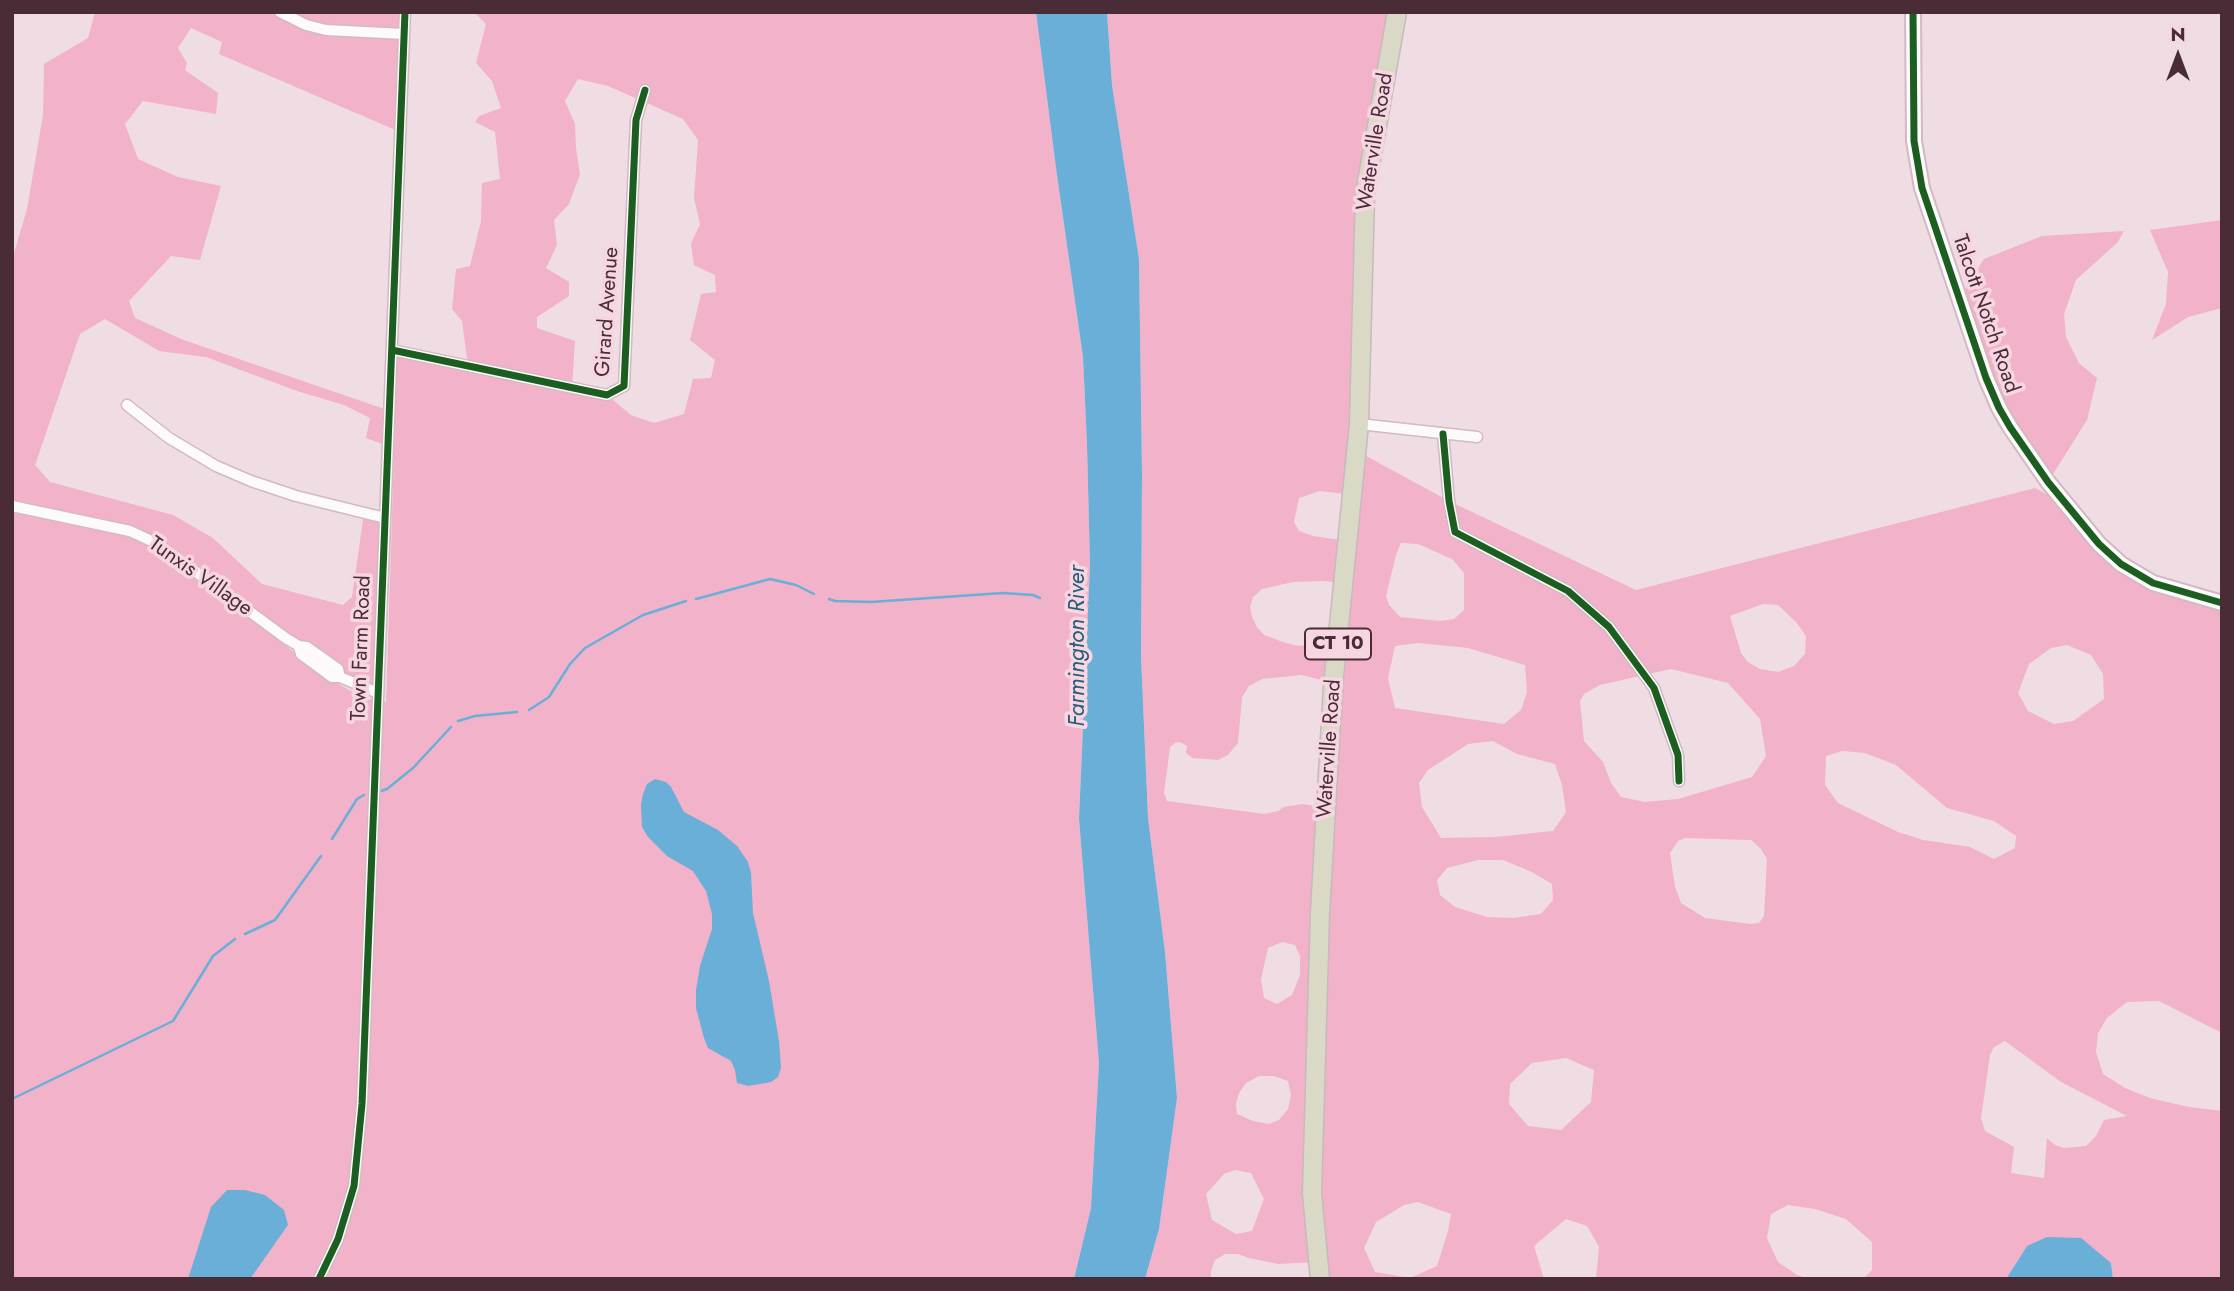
<!DOCTYPE html>
<html>
<head>
<meta charset="utf-8">
<style>
	body { margin:0 }
	#map { position:relative; width:2234px; height:1291px; overflow:hidden; background:#efdde3; font-family:Jost,sans-serif }
	canvas { display:block }
	.frame { position:absolute; inset:0; border:14px solid #4a2c36; pointer-events:none }
	.north { position:absolute; left:2143px; top:21px; width:70px; height:70px; -webkit-text-stroke:5px #f6d6e0; paint-order:stroke; rotate:0deg; font-size:19px; font-weight:700; line-height:28px; text-align:center; color:#4a2c36 }
	.north::after { content:''; display:block; margin:auto; width:24px; height:32px; background:#4a2c36; clip-path:polygon(50% 0,100% 100%,50% 72%,0 100%) }
</style>
</head>
<body>
<div id="map">
<canvas width="2234" height="1291"></canvas>
<div class="frame"></div>
<div class="north">N</div>
</div>
<script>
const c = document.querySelector('canvas').getContext('2d');
c.lineJoin = 'round';
function fill(path, color) { c.fillStyle = color; c.fill(path, 'evenodd'); }
const poly = rows => new Path2D(rows.map(r => 'M' + r).join(''));
function trace(path, color, width, dash) { c.strokeStyle = color; c.lineWidth = width; c.lineCap = dash ? 'butt' : 'round'; c.setLineDash(dash || []); c.stroke(path); }
function drawText(font, color, halo, rows, align = 'center') {
  c.font = font + ' Jost,sans-serif'; c.lineWidth = 7; c.setLineDash([]); c.textBaseline = 'middle'; c.strokeStyle = halo; c.fillStyle = color; for (const [text, x, y, turn = 0] of rows) {
    c.save(); c.translate(x, y); c.rotate((+turn || 0) * Math.PI / 180); c.textAlign = isNaN(turn) ? turn : align; if (halo) c.strokeText(text, 0, 0); c.fillText(text, 0, 0); c.restore();
  }
}
const green = poly([
	[95,12,405,12,400,132,219,54,222,42,191,28,178,48,187,63,185,70,218,93,216,114,143,101,125,124,138,159,178,177,221,186,200,260,171,256,129,301,135,318,181,339,390,411,388,446,366,438,370,418,344,405,297,391,206,357,159,351,105,319,80,334,35,465,50,482,173,515,213,538,262,584,343,605,352,597,364,513,385,518,378,693,340,677,338,669,158,544,130,531,12,506,12,260,27,209,43,115,44,64,88,38],
	[474,12,1036,12,1056,168,1083,357,1087,445,1090,565,1079,819,1099,1063,1091,1208,1074,1279,12,1279,12,512,129,535,157,548,331,680,364,698,386,702,397,362,392,350,468,365,462,321,452,309,456,269,470,266,481,221,482,183,500,179,495,132,475,122,479,116,501,108,492,81,476,63,486,24],
	[578,79,608,86,683,119,698,140,694,198,700,224,691,244,694,265,715,275,716,292,701,294,690,340,715,360,711,378,693,379,684,414,654,423,631,415,607,395,572,387,575,341,537,328,537,317,569,296,569,282,546,268,557,245,554,220,569,204,580,174,576,148,575,124,565,101],
	[1107,12,1397,12,1365,194,1357,451,1449,501,1636,590,2035,488,2066,505,2121,563,2222,603,2222,1033,2159,1001,2127,1002,2107,1018,2098,1033,2096,1052,2103,1074,2125,1088,2150,1098,2189,1107,2222,1111,2222,1279,2113,1279,2111,1263,2027,1246,2006,1279,1863,1279,1872,1270,1872,1242,1846,1219,1815,1209,1788,1205,1771,1214,1767,1238,1778,1262,1797,1275,1810,1279,1596,1279,1599,1247,1587,1226,1566,1219,1534,1246,1544,1279,1320,1279,1318,1262,1278,1264,1249,1258,1238,1254,1225,1254,1215,1260,1211,1271,1211,1279,1145,1279,1159,1229,1177,1098,1165,952,1148,818,1141,656,1142,473,1139,259,1112,85],
	[1320,491,1353,495,1348,541,1313,536,1299,531,1294,522,1299,498],
	[1401,543,1418,544,1452,559,1464,573,1464,610,1454,619,1440,621,1400,617,1389,605,1386,596,1396,555],
	[1323,581,1344,583,1340,625,1328,629,1323,639,1317,644,1298,646,1283,642,1264,635,1257,627,1252,617,1250,607,1253,597,1262,589,1293,582],
	[1763,604,1778,605,1796,622,1806,636,1805,654,1794,666,1778,672,1760,669,1748,662,1741,653,1730,616],
	[1417,643,1468,648,1525,665,1527,692,1521,710,1504,724,1395,708,1388,678,1395,646],
	[2067,645,2091,655,2103,674,2104,699,2073,721,2054,724,2028,711,2018,693,2029,664,2051,648],
	[1671,669,1728,683,1760,719,1766,756,1752,777,1678,799,1645,802,1621,797,1611,783,1603,762,1584,741,1580,701,1584,694,1600,685],
	[1301,675,1334,683,1326,808,1303,804,1284,807,1278,811,1264,814,1167,801,1164,793,1170,747,1176,742,1182,743,1187,746,1186,753,1193,758,1218,760,1228,755,1238,743,1242,697,1249,686,1262,679],
	[1493,741,1517,754,1555,764,1562,785,1566,812,1553,831,1495,837,1441,838,1422,807,1419,783,1428,770,1468,744],
	[1842,751,1865,753,1896,765,1947,808,1994,821,2016,836,2015,848,1994,859,1970,847,1923,840,1898,832,1838,803,1825,785,1826,756],
	[1685,838,1751,840,1761,849,1767,859,1764,916,1759,923,1751,924,1705,918,1681,903,1675,887,1670,853,1678,841],
	[1478,860,1503,860,1532,872,1552,884,1553,900,1541,914,1513,918,1487,917,1455,907,1440,895,1437,880,1447,868],
	[1282,942,1295,945,1300,956,1300,975,1292,995,1277,1004,1264,998,1261,979,1268,948],
	[2005,1041,2061,1082,2127,1116,2104,1120,2096,1136,2086,1146,2064,1148,2055,1145,2047,1138,2044,1178,2011,1173,2014,1147,1985,1131,1981,1118,1990,1055,1994,1047],
	[1566,1058,1594,1070,1591,1102,1561,1130,1528,1126,1509,1104,1510,1084,1532,1063],
	[1259,1076,1274,1076,1288,1081,1291,1095,1288,1109,1279,1120,1269,1124,1253,1121,1237,1114,1236,1104,1239,1093,1246,1083],
	[1235,1170,1251,1173,1264,1199,1252,1231,1236,1234,1212,1220,1206,1194,1224,1174],
	[1418,1202,1451,1214,1448,1231,1437,1266,1410,1278,1375,1272,1364,1248,1376,1222,1404,1205],
	[2222,220,2222,308,2188,317,2152,340,2166,304,2168,272,2150,230],
	[2124,231,2118,242,2076,280,2064,314,2066,337,2079,363,2097,378,2087,420,2048,482,2010,427,1960,297,1984,259,2042,236]
]);
const water = poly([
	[1036,12,1107,12,1112,85,1139,259,1142,473,1141,656,1148,818,1165,952,1177,1098,1159,1229,1145,1279,1074,1279,1091,1208,1099,1063,1079,819,1090,565,1087,445,1083,357,1056,168],
	[655,779,666,782,671,787,684,812,718,830,737,846,748,862,751,873,753,913,769,981,779,1041,781,1068,778,1077,771,1082,748,1086,737,1083,735,1070,731,1061,708,1048,704,1038,696,1008,696,990,700,966,712,929,712,914,706,891,693,871,667,856,648,837,642,827,641,805,643,794,647,784],
	[227,1190,245,1190,265,1195,284,1210,288,1225,250,1279,188,1279,211,1207],
	[2047,1237,2081,1238,2111,1263,2113,1279,2006,1279,2027,1246]
]);
const stream = poly([
	[696,599,770,579,796,585,814,594],
	[829,599,835,601,871,602,1003,593,1033,595,1040,598],
	[1078,602,1089,603],
	[529,710,549,697,570,664,585,648,643,615,686,601],
	[458,721,475,716,517,712],
	[381,791,387,789,413,768,451,727],
	[332,839,357,799,364,795],
	[245,934,275,920,321,856],
	[12,1099,173,1021,213,956,235,939]
]);
const street = poly([
	[280,12,306,25,326,30,404,34],
	[392,350,607,395,624,386,636,120,645,90],
	[127,405,169,438,216,466,251,481,296,496,385,518],
	[1359,424,1477,437],
	[1443,434,1449,501,1455,532,1568,591,1609,627,1654,688,1678,755,1679,781],
	[12,506,130,531,158,544,287,639,299,646,307,647,338,669,340,677],
	[299,646,301,654,332,677,340,677,378,693],
	[319,1279,338,1239,354,1186,362,1104,405,12]
]);
const secondary = poly([
	[1913,12,1914,141,1922,188,1986,378,1999,408,2010,427,2048,482,2099,544,2121,564,2153,583,2222,603]
]);
const highway = poly([
	[1320,1279,1312,1193,1320,913,1333,686,1359,424,1365,194,1397,12]
]);
const cycleway = poly([
	[1913,12,1914,141,1922,188,1986,378,1999,408,2010,427,2048,482,2099,544,2121,564,2153,583,2222,603],
	[392,350,607,395,624,386,636,120,645,90],
	[1443,434,1449,501,1455,532,1568,591,1609,627,1654,688,1678,755,1679,781],
	[319,1279,338,1239,354,1186,362,1104,405,12]
]);
const shields = [
	[1338,644,66]
];
const shieldNames = [
	["CT 10",1338,644]
];
const streetNames = [
	["Waterville Road",1376,142,-81],
	["Girard Avenue",608,312,-86],
	["Talcott Notch Road",1985,314,71],
	["Tunxis Village",200,577,35],
	["Town Farm Road",362,648,-88],
	["Waterville Road",1330,749,-86]
];
const waterNames = [
	["Farmington River",1078,646,-90]
];
fill(green, '#f2b2c9');
fill(water, '#69afd8');
trace(stream, '#69afd8', 2.5);
trace(street, '#d1bac2', 13);
trace(secondary, '#d1bac2', 18);
trace(highway, '#c7b9bd', 21);
trace(street, '#fdfafb', 10);
trace(secondary, '#fdfafb', 14);
trace(highway, '#d9d9c6', 18);
trace(cycleway, '#1b5e20', 7);
for (const [x, y, w] of shields) { const box = new Path2D(); box.roundRect(x - w / 2, y - 15.5, w, 31, 5); c.fillStyle = '#f6d6e0'; c.fill(box); trace(box, '#4a2c36', 2); }
drawText('bold 19px', '#4a2c36', null, shieldNames);
drawText('21px', '#4a2c36', '#f6d6e0', streetNames);
drawText('italic 23px', '#275c7b', '#f6d6e0', waterNames);
</script>
</body>
</html>
